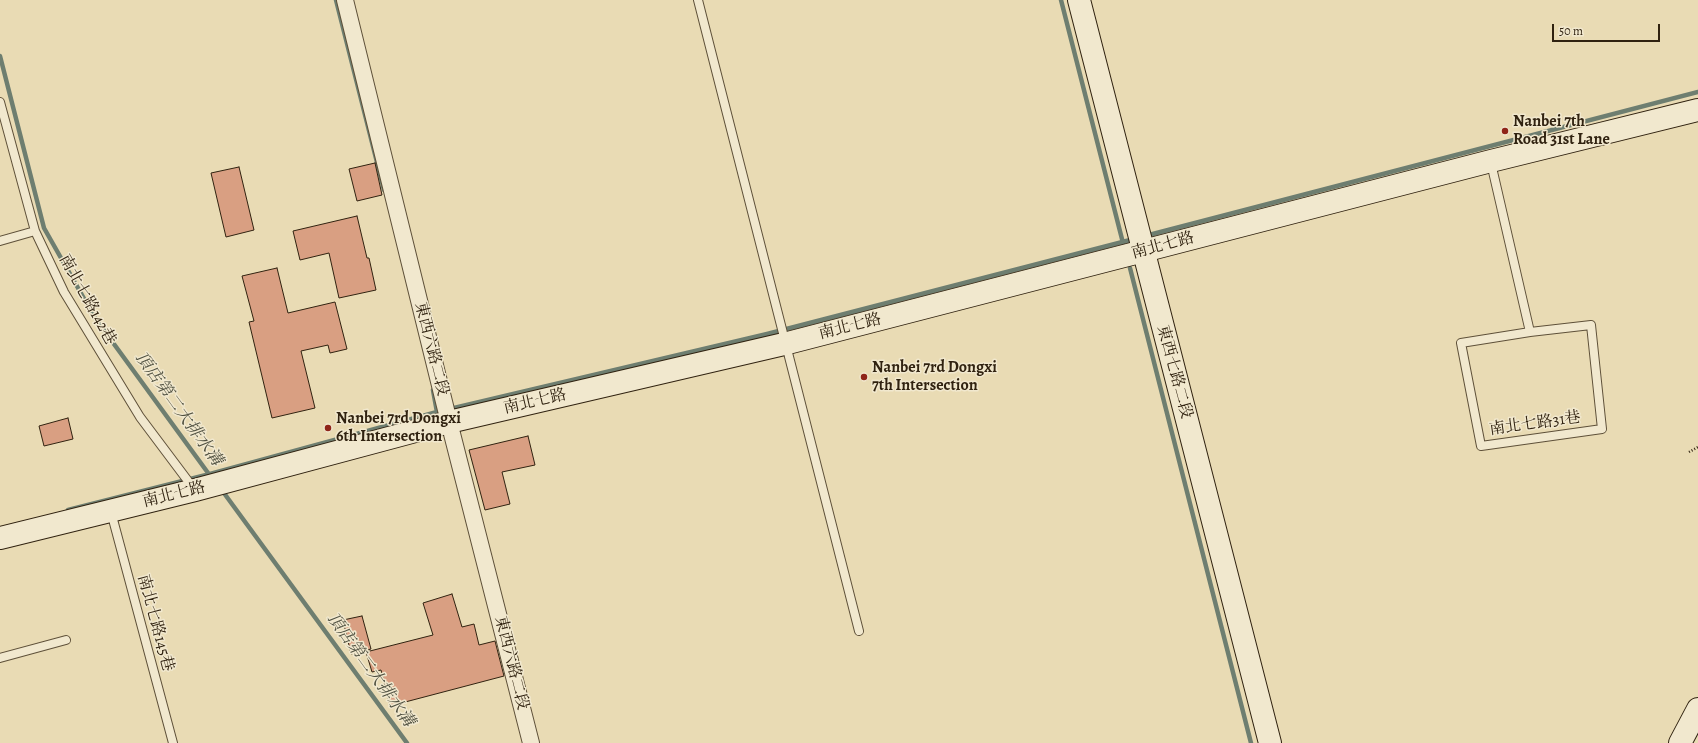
<!DOCTYPE html>
<html>
<head>
<meta charset="utf-8">
<style>
	body { margin:0 }
	#map { position:relative; width:1698px; height:743px; overflow:hidden; background:#e9dbb4; font-family:Alegreya,serif }
	canvas { display:block }
	.scale { position:absolute; left:1552px; top:24px; width:108px; height:18px; box-sizing:border-box; border:2px solid #302210; border-top:0; padding-left:5px; font-size:12px; line-height:14px; white-space:nowrap; color:#302210; -webkit-text-stroke:3px #f1e8ce; paint-order:stroke }
</style>
</head>
<body>
<div id="map">
<canvas width="1698" height="743"></canvas>
<div class="scale">50 m</div>
</div>
<script>
const c = document.querySelector('canvas').getContext('2d');
c.lineJoin = 'round';
const poly = rows => new Path2D(rows.map(r => 'M' + r).join(''));
function trace(path, color, width, dash) { c.strokeStyle = color; c.lineWidth = width; c.lineCap = dash ? 'butt' : 'round'; c.setLineDash(dash || []); c.stroke(path); }
function fill(path, color) { c.fillStyle = color; c.fill(path, 'evenodd'); }
function drawText(font, color, halo, rows, align = 'center') {
  c.font = font + ' Alegreya,"Noto Serif TC",serif'; c.lineWidth = 3; c.setLineDash([]); c.textBaseline = 'middle'; c.strokeStyle = halo; c.fillStyle = color; for (const [text, x, y, turn = 0] of rows) {
    c.save(); c.translate(x, y); c.rotate((+turn || 0) * Math.PI / 180); c.textAlign = isNaN(turn) ? turn : align; if (halo) c.strokeText(text, 0, 0); c.fillText(text, 0, 0); c.restore();
  }
}
const stream = poly([
	[336,0,384,190],
	[1061,0,1123,243],
	[0,56,44,228,95,318,211,477],
	[1145,236,1698,92],
	[1130,268,1251,743],
	[433,390,437,412],
	[221,489,407,743],
	[68,510,210,474,437,412,767,334,1134,239]
]);
const building = poly([
	[375,163,382,195,357,201,349,169,375,163],
	[239,167,254,230,226,237,211,173,239,167],
	[357,216,367,258,369,258,376,290,339,298,329,253,300,260,293,231,357,216],
	[277,268,288,313,335,302,347,349,330,353,328,345,301,351,315,408,272,418,249,322,254,321,242,276,277,268],
	[68,418,73,439,44,446,39,426,68,418],
	[528,436,535,465,502,472,510,504,485,510,469,450,528,436],
	[452,594,462,627,474,624,479,645,495,641,504,676,390,706,381,670,372,672,366,652,433,635,423,603,452,594],
	[362,616,371,649,351,654,343,620,362,616]
]);
const path = poly([
	[1689,452,1698,447]
]);
const lane = poly([
	[698,0,859,631],
	[0,102,35,231,64,292,140,417,194,489],
	[1491,163,1530,332,1591,325,1602,429,1481,446,1461,343,1530,332],
	[0,241,35,231],
	[111,512,173,743],
	[0,658,66,640]
]);
const street = poly([
	[345,0,449,422,531,743]
]);
const secondary = poly([
	[1079,0,1270,743],
	[0,538,195,490,449,422,784,344,1491,161,1698,110],
	[1680,743,1698,709]
]);
const markers = [
	[1505,131,4,"#8f2418"],
	[864,377,4,"#8f2418"],
	[328,428,4,"#8f2418"]
];
const poiNames = [
	["Nanbei 7th",1513,122],
	["Road 31st Lane",1513,140],
	["Nanbei 7rd Dongxi",872,368],
	["7th Intersection",872,386],
	["Nanbei 7rd Dongxi",336,419],
	["6th Intersection",336,437]
];
const streetNames = [
	["南北七路",1163,246,-15],
	["南北七路142巷",87,300,61],
	["南北七路",850,327,-14],
	["東西六路二段",431,349,76],
	["東西七路二段",1174,372,75],
	["南北七路",535,402,-13],
	["南北七路31巷",1535,424,-8],
	["南北七路",174,495,-14],
	["南北七路145巷",155,623,75],
	["東西六路二段",511,663,76]
];
const waterNames = [
	["頂店第二大排水溝",178,409,54],
	["頂店第二大排水溝",370,670,54]
];
trace(stream, '#6e7e70', 4.5);
fill(building, '#d99f82');
trace(building, '#302210', 1);
trace(lane, '#5e5039', 10);
trace(street, '#5e5039', 18);
trace(secondary, '#302210', 24);
trace(path, '#302210', 2.5, [1, 2]);
trace(lane, '#f1e8ce', 8);
trace(street, '#f1e8ce', 16);
trace(secondary, '#f1e8ce', 22);
for (const [x, y, r, color] of markers) { const dot = new Path2D(); dot.arc(x, y, r, 0, 2 * Math.PI); c.fillStyle = color; c.fill(dot); trace(dot, '#f1e8ce', 1.5); }
drawText('bold 16px', '#302210', '#f1e8ce', poiNames, 'left');
drawText('16px', '#302210', '#f1e8ce', streetNames);
drawText('italic 17px', '#4f5040', '#f1e8ce', waterNames);
</script>
</body>
</html>
